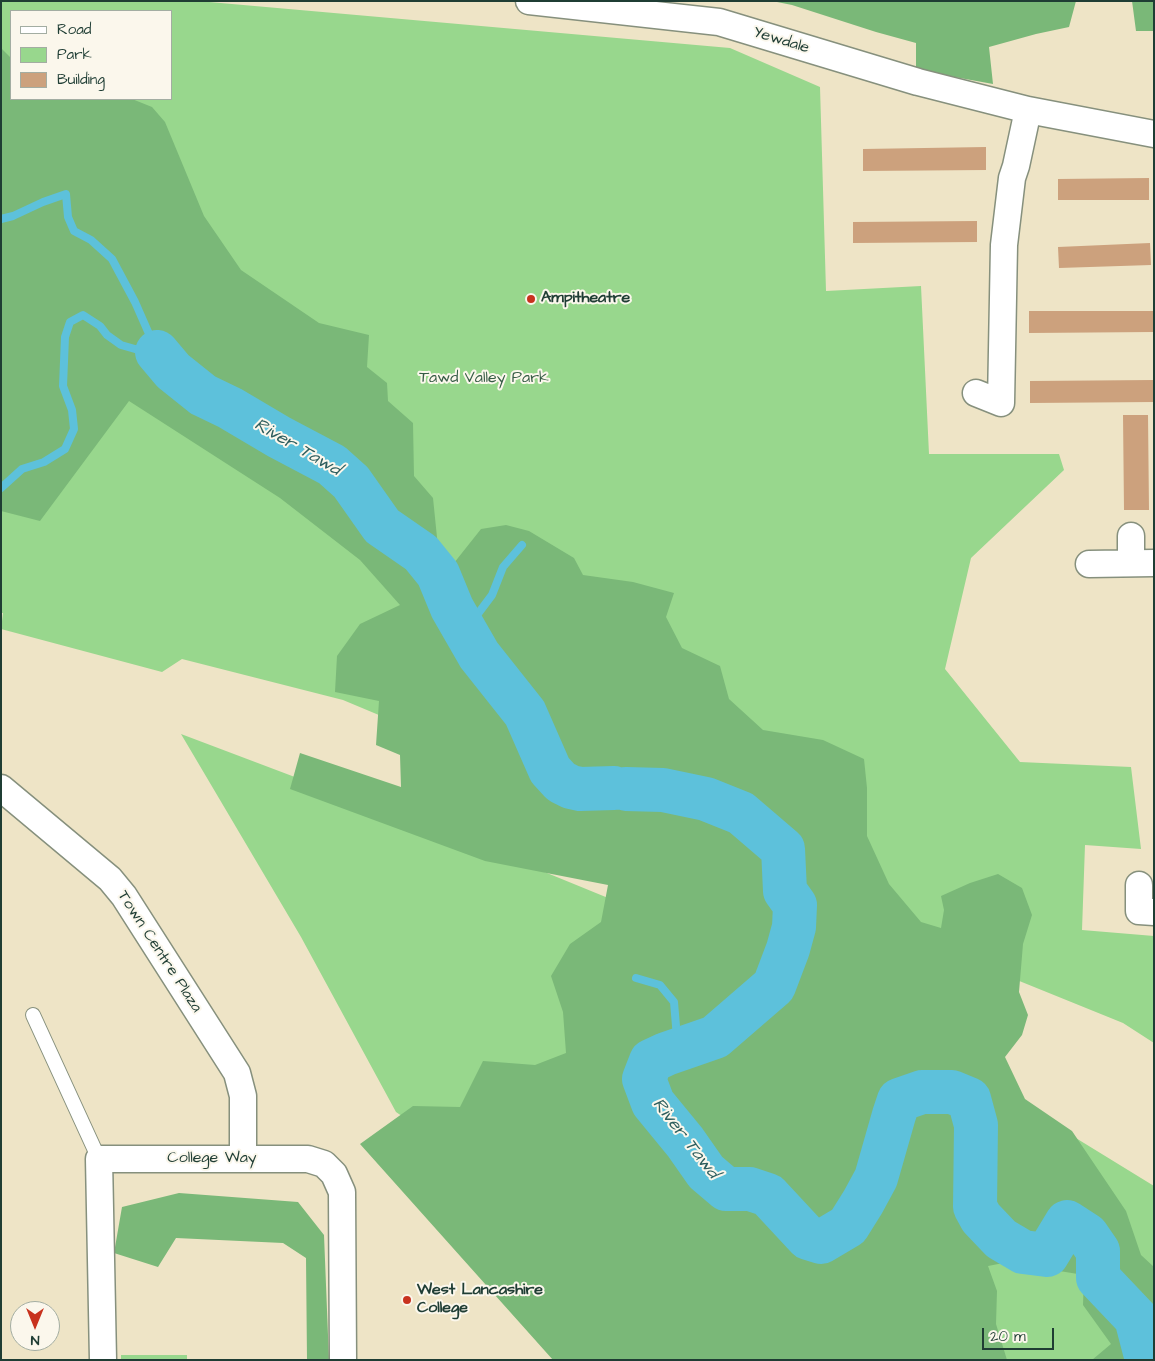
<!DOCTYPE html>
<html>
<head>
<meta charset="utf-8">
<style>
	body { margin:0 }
	#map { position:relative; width:1155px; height:1361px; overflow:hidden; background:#eee4c6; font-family:"Architects Daughter",sans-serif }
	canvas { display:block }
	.frame { position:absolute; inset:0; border:2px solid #1f3d34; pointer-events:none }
	.legend { position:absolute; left:10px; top:10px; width:162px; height:90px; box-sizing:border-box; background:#fbf7ec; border:1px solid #a3ada2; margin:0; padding:6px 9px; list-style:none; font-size:15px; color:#1f3d34 }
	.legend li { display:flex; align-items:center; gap:10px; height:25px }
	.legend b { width:25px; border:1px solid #a3ada2 }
	.north { position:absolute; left:10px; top:1301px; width:50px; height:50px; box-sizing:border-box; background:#fbf7ec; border:1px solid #a3ada2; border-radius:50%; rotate:180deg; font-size:14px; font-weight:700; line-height:20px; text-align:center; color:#1f3d34 }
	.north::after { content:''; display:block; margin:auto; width:18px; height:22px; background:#c8321e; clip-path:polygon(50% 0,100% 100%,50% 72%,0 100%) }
	.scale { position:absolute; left:982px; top:1328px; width:72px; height:22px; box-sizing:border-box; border:2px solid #1f3d34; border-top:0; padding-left:6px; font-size:15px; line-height:18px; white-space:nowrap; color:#1f3d34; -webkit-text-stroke:4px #fbf7ec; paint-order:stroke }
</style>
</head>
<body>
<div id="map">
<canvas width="1155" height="1361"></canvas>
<div class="frame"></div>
<ul class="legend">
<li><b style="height:6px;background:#fff"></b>Road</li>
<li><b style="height:14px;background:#98d78d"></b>Park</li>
<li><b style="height:14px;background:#cca17d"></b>Building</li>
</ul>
<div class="north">N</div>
<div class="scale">20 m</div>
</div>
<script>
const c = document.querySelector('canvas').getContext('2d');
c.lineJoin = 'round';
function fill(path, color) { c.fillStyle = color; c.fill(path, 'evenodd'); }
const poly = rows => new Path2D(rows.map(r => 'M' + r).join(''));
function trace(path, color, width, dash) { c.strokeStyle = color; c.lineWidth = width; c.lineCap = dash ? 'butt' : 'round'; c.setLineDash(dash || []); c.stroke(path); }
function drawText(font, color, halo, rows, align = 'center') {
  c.font = font + ' "Architects Daughter",sans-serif'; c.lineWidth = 4; c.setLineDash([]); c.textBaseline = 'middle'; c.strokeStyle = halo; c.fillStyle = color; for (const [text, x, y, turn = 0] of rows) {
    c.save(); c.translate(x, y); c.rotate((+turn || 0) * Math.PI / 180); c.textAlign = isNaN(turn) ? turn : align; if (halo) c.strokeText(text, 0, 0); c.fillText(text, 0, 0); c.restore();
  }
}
const green = poly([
	[1,1,198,1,730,48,820,87,826,291,921,286,929,454,1059,454,1064,470,971,558,945,669,1020,762,1131,767,1141,849,1085,845,1082,930,1154,936,1154,1043,1123,1023,849,912,343,700,182,659,162,672,1,629,3,613,1,613],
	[11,11,171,11,171,99,11,99],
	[181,734,525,864,838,992,1154,1186,1154,1360,756,1360,750,1354,396,1112,301,937],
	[121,1355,187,1355,187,1360,121,1360]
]);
const forest = poly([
	[772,1,1076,1,1069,27,1036,34,989,47,993,84,916,70,916,43,876,32,792,5],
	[1132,1,1154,1,1154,31,1136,31],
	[1,48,11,58,11,99,132,99,152,107,165,122,204,216,241,270,319,323,369,335,367,367,387,383,388,401,413,423,414,476,433,498,439,557,454,563,481,529,506,525,529,531,574,558,583,575,633,582,674,593,666,617,682,648,720,666,729,699,763,730,823,740,864,759,867,788,867,836,889,884,921,922,941,928,944,910,941,896,970,883,998,874,1022,888,1032,915,1023,944,1019,992,1028,1015,1022,1035,1005,1057,1025,1099,1072,1131,1126,1211,1141,1255,1154,1267,1154,1360,1092,1360,1111,1344,1083,1305,1084,1275,1047,1269,1019,1260,988,1266,997,1291,996,1324,1007,1360,553,1360,360,1144,413,1106,460,1107,483,1061,535,1065,566,1053,563,1012,551,976,570,944,601,922,608,885,485,861,290,789,300,753,401,787,400,755,376,745,379,701,335,692,337,656,360,624,400,605,360,560,280,498,129,401,40,521,1,511],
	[179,1193,298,1202,324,1235,329,1360,307,1360,306,1258,283,1243,176,1238,158,1267,114,1253,122,1207]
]);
const stream = poly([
	[1,219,13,216,43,202,66,194,68,217,74,231,91,240,112,259,135,302,157,352],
	[1,488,22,469,44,462,65,449,74,429,72,410,63,386,65,337,70,322,83,315,100,326,107,335,121,345,135,349,157,352],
	[465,631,492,595,503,567,522,545],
	[636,978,660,985,674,1002,678,1050]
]);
const river = poly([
	[157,352,173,371,203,395,230,408,279,437,332,465,351,482,382,526,421,553,438,574,452,608,479,655,525,713,550,770,561,782,571,787,580,789,614,788],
	[626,789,663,790,706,799,741,813,783,849,785,891,795,905,794,927,788,949,774,986,715,1037,666,1054,651,1061,644,1079,653,1103,685,1142,706,1172,726,1189,750,1189,768,1195,808,1238,821,1242,848,1226,863,1202,876,1178,894,1115,899,1100,922,1092,952,1092,969,1099,976,1125,975,1207,981,1218,1001,1239,1023,1252,1047,1255,1067,1222,1087,1235,1098,1251,1098,1278,1136,1318,1147,1360]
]);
const building = poly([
	[986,147,986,170,863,171,863,149],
	[1149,178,1149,200,1058,200,1058,179],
	[977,221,977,242,853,243,853,222],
	[1150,243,1151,265,1059,268,1058,247],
	[1029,311,1153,311,1153,332,1029,333],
	[1154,380,1154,402,1030,403,1030,381],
	[1123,415,1148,415,1149,510,1124,510]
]);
const lane = poly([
	[33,1015,99,1159]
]);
const street = poly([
	[529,1,719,22,918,82,1028,110,1154,134],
	[976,393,1001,403,1004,245,1012,178,1016,166,1028,110],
	[1131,536,1131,563],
	[1089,564,1154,563],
	[1,788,110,879,124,896,237,1073,243,1096,243,1159],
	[1139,885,1139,911,1154,912],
	[103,1360,99,1159,308,1159,324,1164,334,1174,342,1192,343,1360]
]);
const markers = [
	[531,299,5,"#c8321e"],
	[407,1300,5,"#c8321e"]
];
const streetNames = [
	["Yewdale",781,41,17],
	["Town Centre Plaza",159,952,57],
	["College Way",212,1159]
];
const poiNames = [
	["Ampitheatre",541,299],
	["West Lancashire",417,1291],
	["College",417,1309]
];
const parkNames = [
	["Tawd Valley Park",484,379]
];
const waterNames = [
	["River Tawd",297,448,30],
	["River Tawd",685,1139,52]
];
fill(green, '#98d78d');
fill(forest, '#7ab878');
trace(stream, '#5dc1db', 8);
trace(river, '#5dc1db', 44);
fill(building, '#cca17d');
trace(lane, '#86907d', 16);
trace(street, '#86907d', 29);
trace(lane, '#fff', 14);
trace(street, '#fff', 26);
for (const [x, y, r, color] of markers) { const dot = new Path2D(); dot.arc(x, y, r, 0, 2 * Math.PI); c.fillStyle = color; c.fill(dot); trace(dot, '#fbf7ec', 2); }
drawText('16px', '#1f3d34', '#fbf7ec', streetNames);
drawText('bold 16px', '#1f3d34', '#fbf7ec', poiNames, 'left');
drawText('16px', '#375c46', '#fbf7ec', parkNames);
drawText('italic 18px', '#2e5e5e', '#fbf7ec', waterNames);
</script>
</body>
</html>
